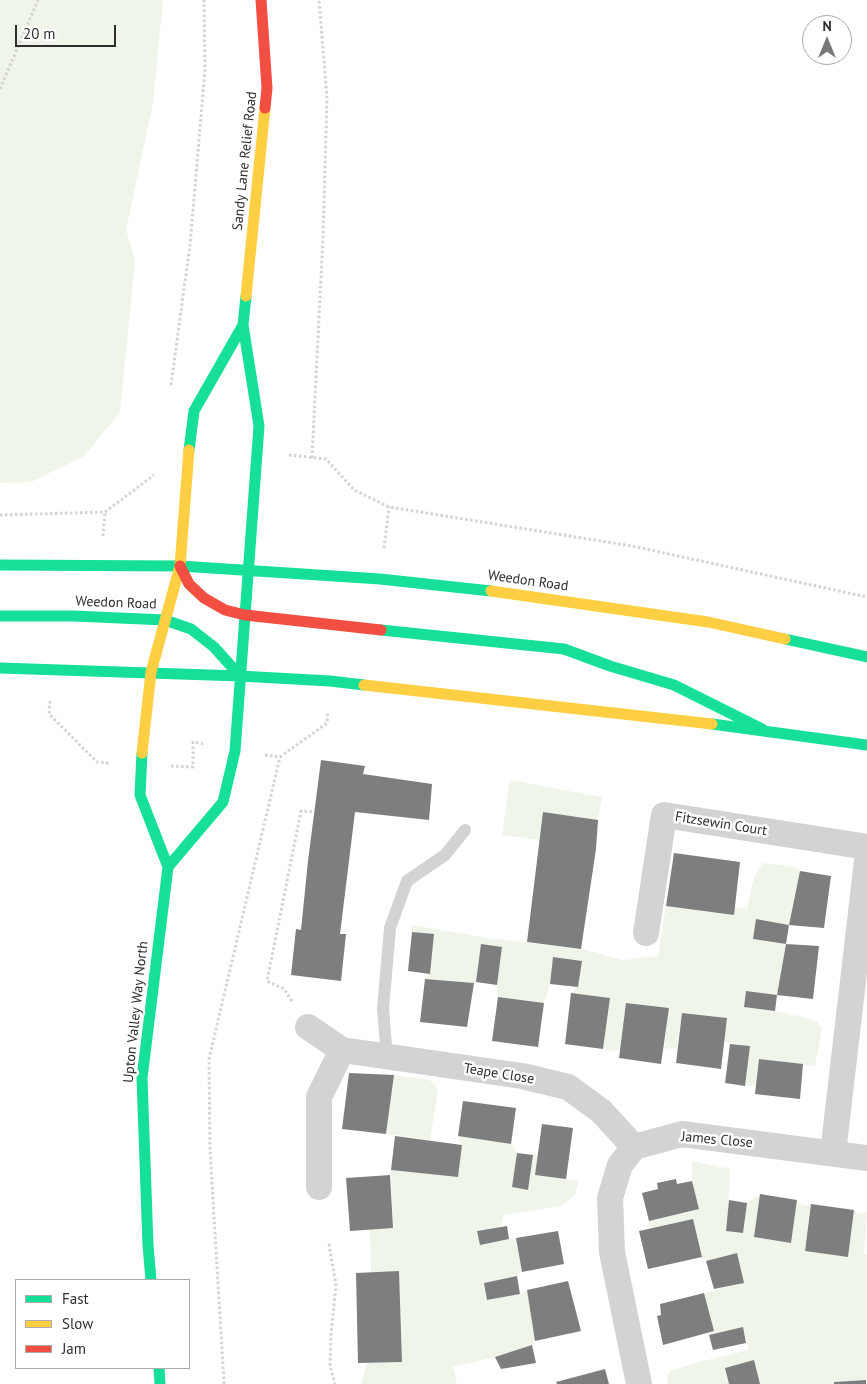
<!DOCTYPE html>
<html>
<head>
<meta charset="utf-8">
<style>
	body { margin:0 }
	#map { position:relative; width:867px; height:1384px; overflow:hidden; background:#fff; font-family:"PT Sans",sans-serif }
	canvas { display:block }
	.legend { position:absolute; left:15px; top:1279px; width:175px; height:90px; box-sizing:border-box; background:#fff; border:1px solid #ababab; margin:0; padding:6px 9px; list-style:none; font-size:15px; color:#2e2e2e }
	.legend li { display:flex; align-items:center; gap:10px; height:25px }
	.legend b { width:25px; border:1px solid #ababab }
	.north { position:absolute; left:802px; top:15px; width:50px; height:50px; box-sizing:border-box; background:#fff; border:1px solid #ababab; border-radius:50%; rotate:0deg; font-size:14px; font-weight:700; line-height:20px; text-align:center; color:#2e2e2e }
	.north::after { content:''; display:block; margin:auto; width:18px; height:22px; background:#777; clip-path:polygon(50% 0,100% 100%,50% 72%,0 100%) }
	.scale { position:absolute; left:15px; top:25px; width:101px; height:22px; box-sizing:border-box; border:2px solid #2e2e2e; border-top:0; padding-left:6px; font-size:15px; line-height:18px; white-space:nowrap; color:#2e2e2e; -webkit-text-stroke:4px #fff; paint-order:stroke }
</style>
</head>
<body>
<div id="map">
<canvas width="867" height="1384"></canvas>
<ul class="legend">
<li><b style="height:6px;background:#16e098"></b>Fast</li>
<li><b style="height:6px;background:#ffcf43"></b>Slow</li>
<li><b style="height:6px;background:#f24e42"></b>Jam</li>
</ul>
<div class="north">N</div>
<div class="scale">20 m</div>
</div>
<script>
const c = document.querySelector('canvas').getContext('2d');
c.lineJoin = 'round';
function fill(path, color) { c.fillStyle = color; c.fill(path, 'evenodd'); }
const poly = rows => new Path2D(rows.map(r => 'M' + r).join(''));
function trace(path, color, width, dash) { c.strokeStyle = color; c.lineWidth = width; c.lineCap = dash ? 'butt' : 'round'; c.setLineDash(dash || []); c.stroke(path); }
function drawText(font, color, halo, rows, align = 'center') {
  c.font = font + ' "PT Sans",sans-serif'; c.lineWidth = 5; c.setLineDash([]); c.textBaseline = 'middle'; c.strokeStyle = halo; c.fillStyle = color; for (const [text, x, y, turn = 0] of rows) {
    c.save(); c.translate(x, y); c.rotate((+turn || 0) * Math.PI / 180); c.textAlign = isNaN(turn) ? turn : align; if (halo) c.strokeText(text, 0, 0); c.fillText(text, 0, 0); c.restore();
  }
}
const green = poly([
	[0,0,163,0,153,103,126,230,135,261,120,412,84,456,31,482,0,483],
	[510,780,602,797,598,820,544,812,540,840,502,835],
	[764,863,795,867,800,871,789,925,757,919,753,939,786,944,777,995,746,991,744,1006,775,1011,806,1018,817,1022,822,1028,815,1066,759,1059,756,1085,745,1086,750,1046,724,1042,727,1018,682,1013,677,1048,670,1049,664,1048,669,1008,627,1003,620,1050,612,1051,603,1049,610,998,571,993,578,987,581,961,553,957,550,984,544,1003,498,997,497,985,502,947,481,945,476,982,474,983,425,979,430,973,434,935,412,932,412,925,488,938,581,949,623,960,658,956,666,906,734,907,747,909,754,876],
	[394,1075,430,1080,438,1089,430,1140,386,1134],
	[458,1136,511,1144,517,1153,512,1187,528,1189,533,1155,538,1154,536,1175,579,1181,575,1195,561,1206,504,1215,501,1226,477,1231,480,1244,516,1238,522,1272,517,1276,484,1283,487,1300,520,1294,527,1290,535,1341,532,1345,495,1357,453,1367,457,1384,361,1384,367,1362,402,1361,399,1272,371,1272,370,1229,393,1227,391,1170,458,1177,462,1145],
	[692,1161,730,1169,728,1211,743,1233,747,1203,760,1194,754,1237,791,1243,797,1200,803,1205,811,1204,805,1251,848,1257,854,1210,860,1214,867,1212,864,1254,867,1254,867,1380,835,1382,834,1384,760,1384,754,1361,725,1368,729,1384,668,1384,667,1376,671,1371,695,1363,749,1350,743,1328,709,1335,713,1331,704,1293,743,1283,737,1253,706,1261,702,1257,693,1219,651,1228,649,1221,699,1209,692,1181]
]);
const building = poly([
	[321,760,365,766,363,774,432,784,429,820,355,812,340,934,346,934,341,981,291,975,296,929,301,930,308,861],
	[543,812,598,820,596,849,581,949,527,942],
	[674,853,740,862,734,915,666,906],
	[800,871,831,876,824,928,789,925,786,944,819,946,813,999,777,995,786,944,753,939,756,919,789,925],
	[412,932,434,934,430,974,408,971],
	[481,944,502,947,497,985,476,982],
	[553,957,582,961,578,987,550,984],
	[425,979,474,983,467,1027,420,1022],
	[746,991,777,995,775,1011,744,1007],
	[571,993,610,998,603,1049,565,1044],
	[498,997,544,1003,538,1047,492,1041],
	[626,1003,669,1008,661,1064,619,1058],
	[682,1013,727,1018,721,1069,676,1063],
	[730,1044,750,1046,745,1086,725,1083],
	[759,1059,803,1064,800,1099,755,1094],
	[349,1073,394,1075,386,1134,342,1129],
	[463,1101,516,1108,511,1144,458,1136],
	[542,1124,573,1128,566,1179,535,1175],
	[395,1136,462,1145,458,1177,391,1170],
	[517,1153,533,1155,528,1190,512,1187],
	[390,1175,393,1228,350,1231,346,1178],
	[676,1179,677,1184,692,1181,699,1209,649,1221,642,1193,658,1189,657,1183],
	[760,1194,797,1200,791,1243,754,1237],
	[729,1200,747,1203,743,1233,726,1231],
	[811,1204,854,1210,848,1257,805,1251],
	[693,1219,702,1257,648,1269,639,1231],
	[507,1226,509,1239,480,1245,477,1231],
	[558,1231,564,1264,522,1272,516,1238],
	[737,1253,744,1283,714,1289,706,1261],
	[399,1271,402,1362,358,1363,356,1273],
	[517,1276,520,1294,487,1300,484,1283],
	[568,1281,581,1331,535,1341,527,1290],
	[704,1293,714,1331,663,1345,657,1316,661,1315,660,1304],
	[743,1327,746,1343,713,1350,709,1335],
	[532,1345,536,1363,501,1369,495,1357],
	[754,1360,760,1384,729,1384,725,1368],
	[605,1369,609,1384,557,1384,556,1382],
	[866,1380,866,1384,834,1384,834,1382]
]);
const path = poly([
	[0,89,38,0],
	[171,385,190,245,205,70,204,0],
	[289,455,326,459,354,490,389,507,632,546,867,597],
	[312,458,323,237,327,98,319,0],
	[0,515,105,512,154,475],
	[103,536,105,512],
	[384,548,389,507],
	[50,701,49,714,97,762,110,763],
	[265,755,280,757,327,723,328,711],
	[171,766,193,767,193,742,204,744],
	[292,1001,284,989,267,981,301,811,314,812],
	[329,1244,336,1285,331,1334,330,1366,335,1384],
	[224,1384,210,1149,209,1059,280,757]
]);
const lane = poly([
	[387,1057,383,1009,390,928,407,881,445,855,465,830]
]);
const street = poly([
	[646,933,664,815,867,847],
	[308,1027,342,1050,522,1076,568,1087,601,1111,634,1147],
	[833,1153,867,861],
	[319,1187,319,1097,342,1050],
	[639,1384,612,1252,610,1198,620,1165,634,1147,682,1134,867,1158]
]);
const fast = poly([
	[189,450,194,411,243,325],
	[0,565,180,566,380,579,491,591],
	[0,616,74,616,165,620,191,629,214,647,240,676],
	[381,630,564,649,610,666,674,685,762,729],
	[785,639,867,657],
	[0,668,240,676,330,681,364,685],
	[712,724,867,745],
	[142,753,140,795,168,867,142,1078,148,1245,151,1280],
	[168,867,223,802,235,751,259,426,243,325,246,296],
	[159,1368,160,1384]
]);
const slow = poly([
	[246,296,265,108],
	[491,591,708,622,785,639],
	[364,685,712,724],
	[142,753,151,672,180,566,189,450]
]);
const jam = poly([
	[261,0,267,88,265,108],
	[180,566,189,584,204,598,225,610,245,615,381,630]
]);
const streetNames = [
	["Sandy Lane Relief Road",245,161,-84],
	["Weedon Road",528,581,8],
	["Weedon Road",116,603,2],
	["Fitzsewin Court",721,824,9],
	["Upton Valley Way North",136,1012,-84],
	["Teape Close",499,1074,9],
	["James Close",717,1140,5]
];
fill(green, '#f0f5ea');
fill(building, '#7e7e7e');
trace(path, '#d3d3d3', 3, [2.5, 2.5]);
trace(lane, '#d3d3d3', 12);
trace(street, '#d3d3d3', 26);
trace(fast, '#16e098', 11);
trace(slow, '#ffcf43', 11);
trace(jam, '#f24e42', 11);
drawText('14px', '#2e2e2e', '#fff', streetNames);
</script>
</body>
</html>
